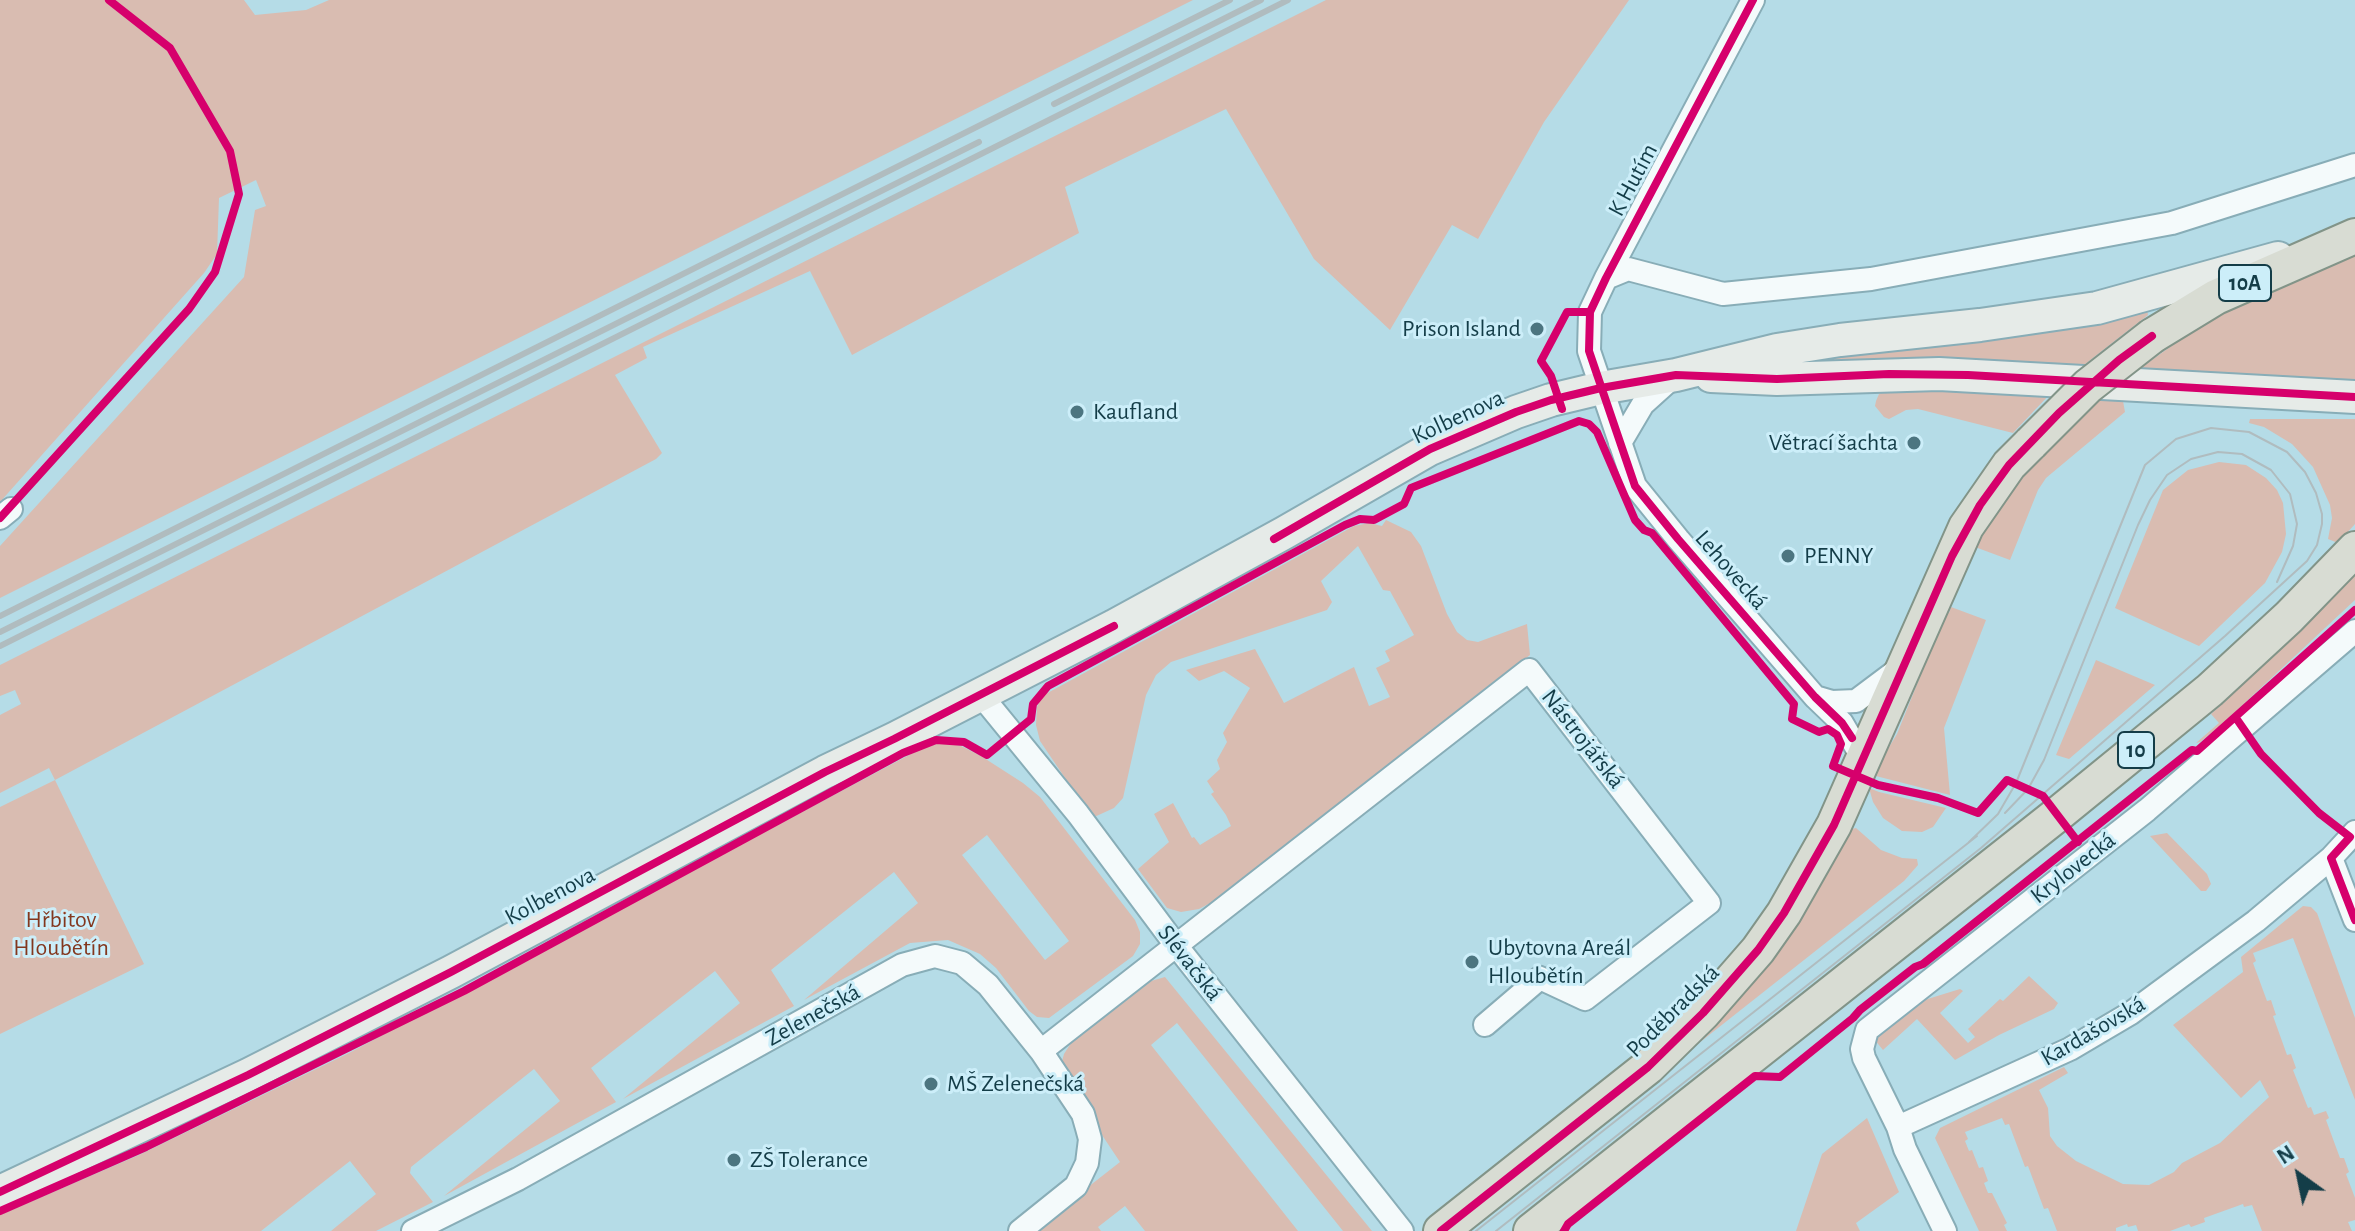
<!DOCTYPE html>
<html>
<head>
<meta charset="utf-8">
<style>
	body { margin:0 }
	#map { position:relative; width:2355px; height:1231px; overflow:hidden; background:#b5dce7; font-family:"Alegreya Sans",sans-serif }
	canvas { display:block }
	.north { position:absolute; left:2259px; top:1135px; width:80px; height:80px; -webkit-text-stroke:6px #cceef9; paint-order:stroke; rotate:327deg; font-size:22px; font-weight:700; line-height:32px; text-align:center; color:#143d48 }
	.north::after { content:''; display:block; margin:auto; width:28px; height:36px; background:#143d48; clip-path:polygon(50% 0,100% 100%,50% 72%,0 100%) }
</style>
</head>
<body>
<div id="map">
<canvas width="2355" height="1231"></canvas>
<div class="north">N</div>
</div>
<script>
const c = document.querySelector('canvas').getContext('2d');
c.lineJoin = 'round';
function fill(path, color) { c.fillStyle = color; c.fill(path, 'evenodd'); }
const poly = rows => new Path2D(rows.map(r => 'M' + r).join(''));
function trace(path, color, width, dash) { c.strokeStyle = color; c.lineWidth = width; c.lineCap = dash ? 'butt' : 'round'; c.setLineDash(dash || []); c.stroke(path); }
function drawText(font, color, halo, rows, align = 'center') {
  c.font = font + ' "Alegreya Sans",sans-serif'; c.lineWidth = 6; c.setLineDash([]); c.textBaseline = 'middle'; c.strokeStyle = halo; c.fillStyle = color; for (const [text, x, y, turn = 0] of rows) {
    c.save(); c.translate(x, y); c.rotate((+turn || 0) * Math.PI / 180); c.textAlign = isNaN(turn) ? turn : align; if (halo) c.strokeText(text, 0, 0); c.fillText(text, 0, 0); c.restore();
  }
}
const green = poly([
	[0,0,244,0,255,15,306,10,329,0,1193,0,0,598,0,546,244,277,255,210,266,206,256,180,219,198,217,254,204,273,0,502],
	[1326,0,1629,0,1544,122,1478,239,1452,225,1390,330,1314,259,1226,109,1065,187,1079,233,852,355,810,271,643,347,647,358,615,375,662,453,656,459,55,780,144,964,0,1034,0,807,55,780,49,768,0,793,0,715,21,704,15,690,0,696,0,665],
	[2355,255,2355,386,2128,377,2223,309],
	[2147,309,2148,315,2075,372,1798,368,1797,358],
	[1894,386,2051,393,2013,433,1918,409,1906,410,1889,419,1884,417,1875,406,1876,401,1879,394],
	[2100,398,2123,401,2125,412,2046,478,2038,490,2010,560,1975,547,1997,508,2037,457,2040,459],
	[2250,419,2355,419,2355,524,2338,543,2328,539,2332,518,2330,505,2313,467,2292,444,2264,427,2249,423],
	[2219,462,2246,465,2266,478,2277,490,2283,503,2286,534,2282,552,2265,583,2199,646,2115,608,2163,490,2188,470],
	[1386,520,1411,532,1421,546,1447,614,1457,632,1467,640,1478,642,1527,624,1530,655,1214,901,1199,909,1181,912,1167,908,1138,869,1169,842,1154,814,1173,803,1192,838,1194,837,1200,845,1231,826,1226,815,1211,794,1214,792,1207,781,1220,769,1217,760,1227,742,1223,733,1250,688,1224,671,1199,681,1186,670,1255,649,1284,703,1354,667,1369,706,1390,697,1376,668,1390,661,1385,651,1414,635,1390,591,1383,590,1358,546,1321,581,1332,602,1327,610,1171,662,1156,675,1146,695,1123,798,1114,808,1092,818,1040,741,1036,725,1037,707,1042,696,1354,526,1369,523,1382,526],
	[2355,567,2355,600,2221,725,2200,742,2196,743,2219,723,2211,714,2228,699,2230,688],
	[1951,607,1986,620,1944,728,1950,795,1872,775,1897,734,1946,612,1949,613],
	[2096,660,2155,685,2069,759,2056,755],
	[946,743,961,746,981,756,1023,783,1040,797,1135,920,1140,932,1140,944,1133,956,1049,1018,1037,1017,1029,1011,996,968,980,954,948,940,910,943,804,1000,918,903,894,872,771,970,794,1006,623,1099,740,1003,715,971,591,1068,616,1102,444,1196,560,1101,534,1069,411,1167,410,1173,433,1202,376,1231,331,1231,376,1194,350,1161,261,1231,0,1231,0,1215,139,1155,349,1053,911,754,929,745],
	[987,835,1069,941,1045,960,962,855],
	[1869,788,1879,792,1946,808,1933,827,1922,832,1902,831,1883,818,1873,802],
	[1856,828,1881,850,1902,858,1917,859,1918,865,1904,881,1661,1073,1848,830],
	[2167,833,2207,874,2211,884,2206,891,2201,891,2150,836],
	[2303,906,2311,907,2317,913,2355,1018,2355,1100,2293,938,2253,953,2256,961,2253,963,2267,1001,2271,1000,2276,1015,2273,1016,2287,1055,2291,1054,2296,1068,2293,1070,2308,1108,2311,1107,2314,1115,2326,1111,2329,1118,2326,1120,2340,1158,2344,1158,2349,1172,2346,1174,2355,1198,2355,1220,2348,1222,2352,1231,2262,1231,2252,1205,2244,1207,2243,1204,2204,1218,2205,1222,2191,1227,2189,1224,2170,1231,2138,1231,2136,1225,2128,1227,2127,1224,2116,1228,2116,1231,2057,1231,2048,1208,2044,1209,2028,1166,2025,1167,2009,1124,2005,1125,2002,1118,1965,1132,1968,1139,1965,1141,1969,1151,1972,1150,1979,1168,1983,1167,1988,1181,1984,1183,1988,1193,1992,1193,2007,1223,2004,1225,2007,1231,1979,1231,1935,1138,1940,1128,2064,1067,2068,1073,2039,1090,2048,1108,2050,1136,2057,1146,2076,1161,2123,1184,2149,1185,2174,1172,2182,1163,2220,1143,2269,1097,2260,1080,2241,1098,2173,1025,2243,972,2241,957],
	[2029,976,2058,1003,2054,1009,1999,1035,1955,1060,1917,1019,1883,1050,1874,1039,1905,1006,1960,989,1963,991,1940,1013,1968,1043,1975,1037,1968,1029,2000,999,2003,1001],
	[1165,977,1372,1231,1343,1231,1177,1023,1151,1045,1298,1231,1145,1231,1125,1206,1098,1227,1101,1231,1032,1231,1120,1162,1086,1111,1061,1065,1064,1054,1071,1043,1151,981],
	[1867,1118,1899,1192,1856,1223,1860,1231,1796,1231,1822,1154]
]);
const street = poly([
	[1753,0,1606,278,1590,312,1589,351,1635,486,1678,539,1815,697,1842,723,1863,759],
	[1606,278,1628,269,1723,294,1871,279,2172,223,2355,165],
	[1620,443,1643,404,1673,377],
	[0,518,11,509],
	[980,694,1078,814,1175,944,1402,1231],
	[1815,697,1832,702,1856,701,1900,668],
	[2331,858,2355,920],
	[1041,1051,1529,670,1709,903,1585,999,1540,978,1485,1025],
	[1898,1127,1864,1058,1862,1049,1867,1030,2147,810,2355,631],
	[413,1231,518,1179,902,965,935,956,962,963,988,985,1041,1051,1083,1114,1087,1128,1090,1139,1087,1163,1076,1186,1020,1231],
	[1945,1231,1905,1149,1898,1127,2070,1049,2131,1013,2256,921,2331,858,2355,832]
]);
const secondary = poly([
	[1711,376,1777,379,1939,374,2355,397],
	[0,1192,248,1075,451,972,825,772,894,739,1114,626,1284,533,1430,449,1516,412,1551,400,1601,388,1676,375,1777,350,1840,340,1980,325,2097,308,2278,258]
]);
const primary = poly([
	[2152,336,2216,297,2355,236],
	[1441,1231,1648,1067,1703,1013,1758,950,1784,913,1834,825,1966,527,2009,465,2031,443],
	[1531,1231,2058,814,2210,690,2289,617,2355,549]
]);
const tram = poly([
	[2005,813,2028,789,2044,760,2138,525,2150,500,2167,475,2191,459,2218,452,2242,454,2271,470,2290,494,2297,524,2293,546,2277,582],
	[1476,1231,1977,836],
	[1496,1231,1981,848,2225,636,2307,561,2317,545,2322,524,2322,514,2316,493,2305,472,2287,452,2249,432,2211,428,2176,439,2145,465,2016,783,1998,814,1969,842]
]);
const rail = poly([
	[1054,104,1261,0],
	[0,616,1230,0],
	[0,632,979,142],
	[0,646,1288,0]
]);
const primaryBridge = poly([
	[2031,443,2088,386,2152,336]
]);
const cycleway = poly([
	[1753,0,1606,278,1590,312,1589,351,1635,486,1678,539,1815,697,1842,723,1852,738],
	[1562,409,1551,376,1541,361,1567,312,1590,312],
	[0,518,189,309,215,272,239,194,230,151,170,48,109,0],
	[1274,539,1430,449,1516,412,1551,400,1601,388,1676,375,1777,379,1889,374,1968,375,2355,397],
	[2236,718,2261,754,2319,813,2350,837,2331,858,2355,920],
	[0,1192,248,1075,451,972,825,772,894,739,1114,626],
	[0,1211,146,1147,464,991,903,753,936,740,964,742,987,755,1031,719,1033,704,1048,686,1345,525,1360,519,1374,520,1404,504,1411,488,1579,421,1589,424,1597,432,1635,520,1644,530,1652,533,1794,704,1792,719,1819,732,1828,729,1837,735,1841,744,1833,766,1878,785,1938,798,1978,813,2007,780,2043,796,2078,842],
	[1441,1231,1648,1067,1703,1013,1758,950,1784,913,1834,825,1952,556,1980,505,2009,465,2059,413,2119,360,2152,336],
	[1564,1231,1568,1224,1755,1076,1780,1077,1853,1018,1860,1010,1915,967,1923,964,2192,750,2197,751,2355,610]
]);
const markers = [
	[1537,329,8,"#4c7580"],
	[1077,412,8,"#4c7580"],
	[1914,443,8,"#4c7580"],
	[1788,556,8,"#4c7580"],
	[1472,962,8,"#4c7580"],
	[931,1084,8,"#4c7580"],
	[734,1160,8,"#4c7580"]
];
const shields = [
	[2245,283,52],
	[2136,750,36]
];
const shieldNames = [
	["10A",2245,283],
	["10",2136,750]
];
const streetNames = [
	["K Hutím",1633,180,-62],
	["Kolbenova",1458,417,-25],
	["Lehovecká",1731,570,49],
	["Nástrojářská",1583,739,52],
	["Krylovecká",2073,868,-38],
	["Kolbenova",550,896,-28],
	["Slévačská",1190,963,52],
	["Poděbradská",1673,1011,-45],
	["Zelenečská",813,1015,-29],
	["Kardašovská",2093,1031,-30]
];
const poiNames = [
	["Prison Island",1521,329,"right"],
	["Kaufland",1093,412],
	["Větrací šachta",1898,443,"right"],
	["PENNY",1804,556],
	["Ubytovna Areál",1488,948],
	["Hloubětín",1488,976],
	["MŠ Zelenečská",947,1084],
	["ZŠ Tolerance",750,1160]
];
const parkNames = [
	["Hřbitov",61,920],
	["Hloubětín",61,948]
];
fill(green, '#d9bcb1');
trace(street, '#88adb7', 26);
trace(secondary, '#88adb7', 36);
trace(primary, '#829488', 38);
trace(street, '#f4fafb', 22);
trace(secondary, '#e6ebe8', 32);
trace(primary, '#d8dcd3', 34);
trace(tram, '#b0bcbf', 2);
trace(rail, '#b0bcbf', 6);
trace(primaryBridge, '#829488', 38, []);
trace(primaryBridge, '#d8dcd3', 34);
trace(cycleway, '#d6006c', 8);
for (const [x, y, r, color] of markers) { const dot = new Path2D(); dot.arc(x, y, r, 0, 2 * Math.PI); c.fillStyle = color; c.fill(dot); trace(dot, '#cceef9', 3); }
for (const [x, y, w] of shields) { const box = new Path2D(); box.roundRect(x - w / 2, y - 18, w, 36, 6); c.fillStyle = '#cceef9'; c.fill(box); trace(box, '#143d48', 2); }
drawText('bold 22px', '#143d48', null, shieldNames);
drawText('24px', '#143d48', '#cceef9', streetNames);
drawText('24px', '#143d48', '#cceef9', poiNames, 'left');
drawText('24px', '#83371e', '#cceef9', parkNames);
</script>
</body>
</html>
